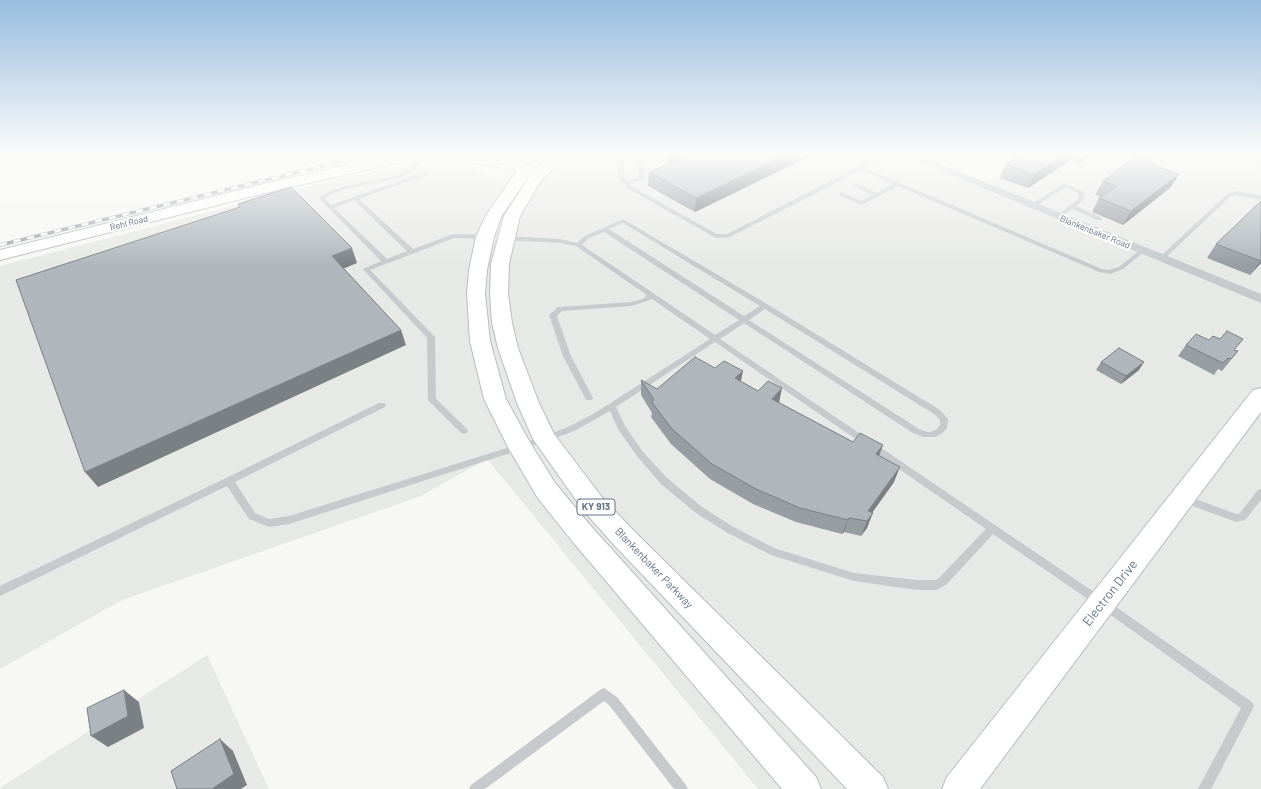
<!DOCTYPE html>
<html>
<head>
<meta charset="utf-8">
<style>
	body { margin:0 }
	canvas { display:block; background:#f7f7f3 }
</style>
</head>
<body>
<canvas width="1261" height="789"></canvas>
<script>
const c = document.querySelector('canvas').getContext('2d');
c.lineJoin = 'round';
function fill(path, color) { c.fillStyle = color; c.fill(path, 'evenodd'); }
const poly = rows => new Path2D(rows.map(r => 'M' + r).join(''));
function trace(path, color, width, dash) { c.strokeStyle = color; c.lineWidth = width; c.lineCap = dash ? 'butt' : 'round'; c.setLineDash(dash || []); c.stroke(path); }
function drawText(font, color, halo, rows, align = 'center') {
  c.font = font + ' Barlow,sans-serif'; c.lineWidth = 4; c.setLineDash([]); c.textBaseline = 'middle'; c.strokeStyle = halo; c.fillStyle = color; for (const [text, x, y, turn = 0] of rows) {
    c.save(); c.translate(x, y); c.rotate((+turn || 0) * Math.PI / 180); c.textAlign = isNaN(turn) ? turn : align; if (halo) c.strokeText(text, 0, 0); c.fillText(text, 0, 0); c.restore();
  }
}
const built = poly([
	[516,155,919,155,986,182,1029,155,1261,155,1261,789,758,789,487,459,421,496,122,600,0,669,0,266,353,175,433,165,473,169,503,180],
	[207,655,269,789,0,789,0,788]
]);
const lane = poly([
	[418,155,423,156,415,169,399,178,346,189,332,194,325,198,331,205,425,172,428,174,427,175,359,199,413,249,453,234,485,235,488,237,485,239,454,238,370,270,435,337,436,399,467,429,468,431,467,433,464,434,461,433,428,400,427,338,363,269,381,261,319,198,328,192,343,187,395,176,411,167,418,155],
	[354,200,407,251,387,259,334,208,354,200],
	[618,155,624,155,624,177,627,181,638,178,638,155,644,155,644,179,629,184,631,186,717,234,727,234,865,163,850,155,857,155,870,161,880,155,887,155,865,168,1102,269,1109,270,1119,267,1140,250,1142,249,1145,251,1123,269,1110,274,1099,272,898,186,862,205,839,195,838,194,841,192,862,201,872,195,854,186,854,184,858,184,877,193,893,184,861,170,730,237,716,238,627,188,618,177,618,155],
	[1258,161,1261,161,1261,165,1258,163,1258,161],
	[1063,184,1071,186,1082,191,1085,196,1082,201,1076,206,1102,218,1102,220,1098,220,1072,209,1061,218,1057,218,1057,216,1078,199,1079,196,1078,193,1068,188,1064,188,1034,207,1029,206,1063,184],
	[1237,191,1261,196,1261,200,1237,195,1231,196,1164,259,1160,259,1160,257,1227,194,1237,191],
	[623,219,767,304,940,410,948,419,947,428,943,433,935,437,923,437,913,433,744,323,720,339,1106,600,1252,702,1254,706,1252,710,1211,789,1198,789,1241,708,1098,606,993,534,947,584,937,590,917,590,854,581,771,555,726,532,696,513,661,484,637,456,618,429,610,411,574,431,548,441,289,524,269,527,249,519,227,486,0,596,0,586,226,478,379,403,385,403,386,405,385,407,235,482,255,513,269,519,289,516,542,437,568,427,595,413,710,339,652,299,647,301,631,306,562,311,557,316,571,356,593,398,592,400,586,400,563,356,549,315,558,307,560,307,631,302,643,299,647,295,576,246,560,243,505,240,502,238,505,236,560,239,577,243,585,236,623,219],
	[623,223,760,306,744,316,609,229,623,223],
	[604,232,739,320,715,335,582,245,589,238,604,232],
	[765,309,934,414,940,420,940,425,937,429,931,432,927,432,919,429,749,320,765,309],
	[715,342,986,529,939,578,935,580,917,580,854,573,774,548,732,526,702,507,667,478,643,452,625,426,616,407,715,342],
	[1261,489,1261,500,1245,520,1236,522,1182,502,1180,499,1182,496,1185,495,1236,514,1239,514,1258,490,1261,489],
	[604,688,617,697,686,785,688,789,674,789,609,705,604,701,485,789,469,789,471,785,600,690,604,688]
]);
const street = poly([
	[903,155,918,155,1261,294,1261,303,903,155]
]);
const secondary = poly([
	[392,155,480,155,519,162,545,170,548,173,545,176,540,178,520,173,510,169,462,161,431,160,400,162,265,193,0,260,0,250,264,184,392,155],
	[1261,388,1261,412,980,789,942,789,947,777,1253,390,1261,388]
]);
const primary = poly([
	[549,155,565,155,540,182,520,216,509,264,508,294,512,323,518,348,539,403,554,434,601,496,633,530,883,777,888,789,847,789,615,546,583,510,533,439,517,403,498,348,492,323,490,294,491,264,504,216,529,177,549,155],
	[522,169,527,171,530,174,501,217,494,237,487,270,485,294,490,341,506,399,529,441,555,483,590,525,816,777,821,789,782,789,572,541,537,497,508,447,484,399,470,341,467,294,469,270,476,237,485,217,517,171,522,169]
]);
const rail = poly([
	[0,245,368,155]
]);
const wall = poly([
	[668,155,812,155,695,212,648,186,649,172,667,164],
	[1020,155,1091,155,1079,163,1071,160,1028,188,1000,178,1006,164],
	[1150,164,1171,187,1123,225,1092,212,1099,198,1101,197,1095,195,1103,181],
	[1261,201,1261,263,1250,275,1207,258,1216,244],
	[1209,340,1238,351,1222,371,1218,369,1214,375,1178,356,1186,345],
	[1101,362,1139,370,1121,384,1096,370],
	[641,380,657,389,741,382,853,442,883,445,879,456,894,482,872,513,867,528,861,536,844,532,842,534,796,522,753,504,710,479,671,444,651,417,652,413,641,395]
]);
const shadedWall = poly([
	[787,155,812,155,695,212,696,198],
	[1064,155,1073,155,1071,160,1028,188,1034,175],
	[1083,155,1091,155,1079,163],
	[1179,174,1171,187,1123,225,1131,211],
	[352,248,357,263,338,271,332,256],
	[1261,261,1261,263,1250,275],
	[401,330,406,345,98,487,85,472],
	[1144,362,1139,370,1121,384,1126,376],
	[743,371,740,386,735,378],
	[782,388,779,403,772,399],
	[883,445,877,460,876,454],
	[900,467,894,482,866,521,868,511],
	[873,513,867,528,861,536,867,521],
	[849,518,844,532,842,534,848,520],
	[124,690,139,702,144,728,108,747,91,736],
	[220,739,233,751,247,785,241,789,212,789]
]);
const building = poly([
	[675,155,787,155,696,198,649,172,681,159,675,155],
	[1020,155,1064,155,1034,175,1006,164,1020,155],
	[1138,155,1141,155,1152,159,1148,163,1179,174,1131,211,1099,198,1116,186,1103,181,1138,155],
	[291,187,352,248,332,256,401,330,85,472,16,280,240,207,238,204,291,187],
	[1261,201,1261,261,1216,244,1261,201],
	[1227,331,1243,339,1234,350,1238,351,1231,359,1228,358,1223,363,1186,345,1196,334,1209,340,1213,336,1220,339,1227,331],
	[1119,348,1144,362,1126,376,1101,362,1119,348],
	[695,357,715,368,724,361,743,371,735,378,758,391,768,381,782,388,772,399,853,442,860,433,883,445,876,454,900,467,868,511,873,513,867,521,849,518,848,520,800,508,756,489,712,464,671,428,652,402,654,400,641,380,657,389,695,357],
	[124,690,128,716,91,736,87,708,124,690],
	[220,739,234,774,212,789,177,789,171,771,220,739]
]);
const farStreetnames = [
	["Rehl Road",129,223,-14],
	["Blankenbaker Road",1095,232,22]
];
const shields = [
	[596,507,38]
];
const shieldNames = [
	["KY 913",596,507]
];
const streetNames = [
	["Blankenbaker Parkway",654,568,46]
];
const nearStreetnames = [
	["Electron Drive",1110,593,-52]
];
fill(built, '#e7e9e7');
trace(secondary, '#b8bdc2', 2);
trace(primary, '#b9bdc1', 2);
fill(lane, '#c6cacd');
fill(street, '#c6cacd');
fill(secondary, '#fff');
fill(primary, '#fff');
trace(rail, '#a6abb2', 3.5);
trace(rail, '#fff', 2.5, [7]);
fill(wall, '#969da3');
fill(shadedWall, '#7a8084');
fill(building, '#afb7bd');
trace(building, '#7a8084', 1);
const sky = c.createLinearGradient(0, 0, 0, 266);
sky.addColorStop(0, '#98bddf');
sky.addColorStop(0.58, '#fbfbfa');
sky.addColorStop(1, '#fbfbfa00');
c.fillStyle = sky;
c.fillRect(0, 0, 1261, 266);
drawText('9px', '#637487', '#fff', farStreetnames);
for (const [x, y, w] of shields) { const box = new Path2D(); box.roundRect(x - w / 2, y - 8, w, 16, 3); c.fillStyle = '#fff'; c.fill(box); trace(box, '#637487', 1); }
drawText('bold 10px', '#637487', null, shieldNames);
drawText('11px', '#637487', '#fff', streetNames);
drawText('13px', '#637487', '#fff', nearStreetnames);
</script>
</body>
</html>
